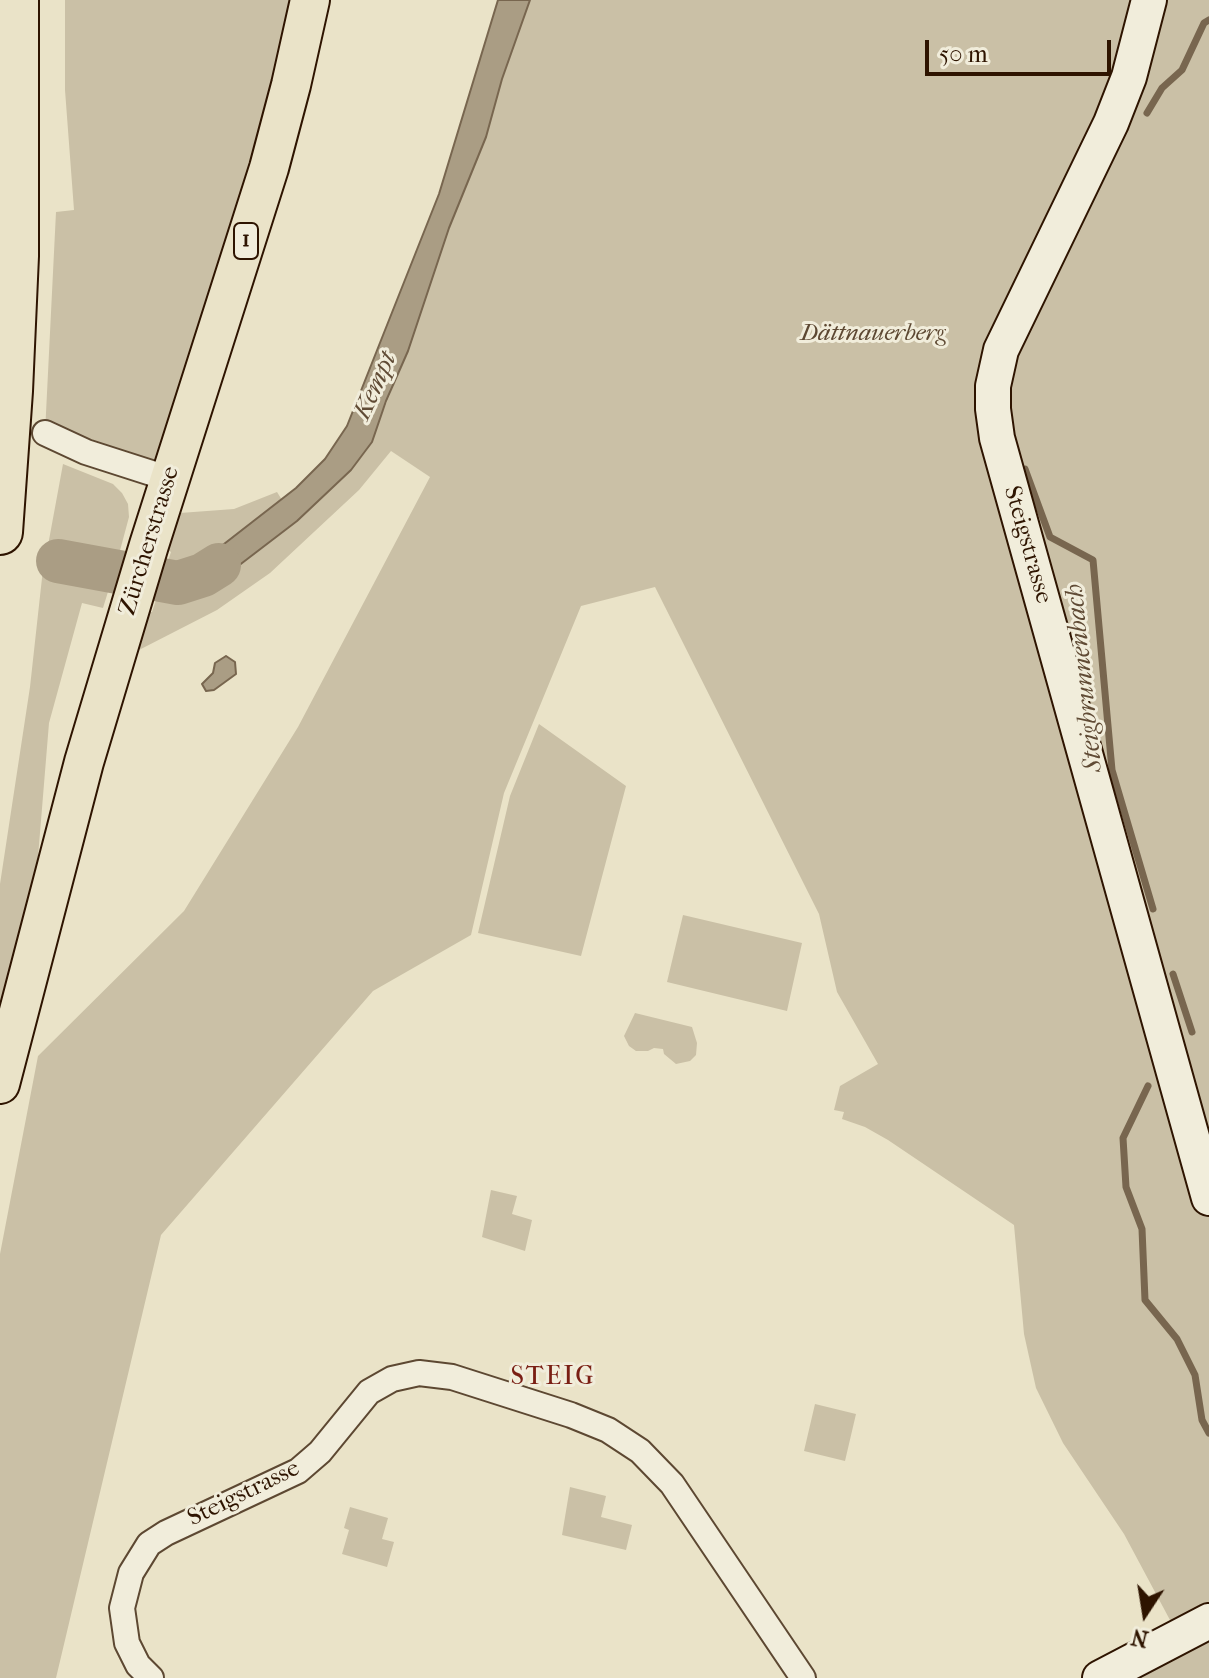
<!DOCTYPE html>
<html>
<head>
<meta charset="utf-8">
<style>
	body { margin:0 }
	#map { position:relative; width:1209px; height:1678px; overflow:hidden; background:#eae3c8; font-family:"IM FELL French Canon",serif }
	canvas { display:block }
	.north { position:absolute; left:1105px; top:1574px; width:80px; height:80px; -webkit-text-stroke:6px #f1eddb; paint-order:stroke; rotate:192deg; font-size:22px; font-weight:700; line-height:32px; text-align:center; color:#2e1400 }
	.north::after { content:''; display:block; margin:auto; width:28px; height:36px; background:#2e1400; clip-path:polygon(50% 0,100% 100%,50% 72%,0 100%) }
	.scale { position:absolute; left:925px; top:40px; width:186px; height:36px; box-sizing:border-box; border:4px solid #2e1400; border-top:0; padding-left:10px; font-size:24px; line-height:28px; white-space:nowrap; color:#2e1400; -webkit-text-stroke:6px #f1eddb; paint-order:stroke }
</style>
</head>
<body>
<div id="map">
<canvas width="1209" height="1678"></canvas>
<div class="north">N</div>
<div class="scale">50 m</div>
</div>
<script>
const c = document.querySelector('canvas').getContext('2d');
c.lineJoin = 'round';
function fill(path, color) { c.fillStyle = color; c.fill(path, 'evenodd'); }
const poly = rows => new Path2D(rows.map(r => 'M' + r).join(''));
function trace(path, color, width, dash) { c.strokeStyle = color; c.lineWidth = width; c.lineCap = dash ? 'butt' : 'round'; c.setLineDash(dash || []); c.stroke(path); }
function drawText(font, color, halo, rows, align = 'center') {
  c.font = font + ' "IM FELL French Canon",serif'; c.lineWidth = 6; c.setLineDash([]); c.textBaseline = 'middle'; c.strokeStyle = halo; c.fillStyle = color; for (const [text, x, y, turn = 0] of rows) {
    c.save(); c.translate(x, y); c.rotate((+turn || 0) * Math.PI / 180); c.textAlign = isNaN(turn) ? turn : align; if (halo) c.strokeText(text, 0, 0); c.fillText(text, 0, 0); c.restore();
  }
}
const green = poly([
	[65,0,310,0,170,479,45,433,56,212,74,210,65,90],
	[530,0,1209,0,1209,1678,1100,1678,1178,1635,1124,1534,1063,1443,1036,1388,1024,1334,1014,1225,888,1140,865,1127,842,1119,844,1112,834,1110,840,1086,878,1064,837,992,819,914,655,587,581,606,504,793,471,935,373,991,161,1235,56,1678,0,1678,0,1254,38,1056,184,911,298,727,430,477,391,451,359,490,270,573,217,610,139,650,149,612,152,612,158,594,176,596,196,593,229,573,297,521,351,470,367,450,408,351,449,228,486,137,502,79],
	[63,464,113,484,122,493,128,504,129,517,118,558,67,552,59,559,58,562,68,572,111,582,103,608,82,603,49,723,38,857,0,1007,0,884,30,687,42,578],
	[277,492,282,500,217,551,186,569,165,570,171,552,168,550,180,513,234,509],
	[539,724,626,786,581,956,478,933,510,796],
	[683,915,802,943,787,1011,667,982],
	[635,1013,692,1027,697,1043,696,1055,690,1061,676,1064,664,1054,663,1049,654,1048,648,1051,636,1051,629,1046,624,1036],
	[491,1190,517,1196,512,1214,532,1220,525,1251,482,1237],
	[815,1404,856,1414,845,1461,804,1451],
	[570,1487,606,1496,601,1517,632,1525,626,1550,562,1535],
	[350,1507,388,1518,382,1539,394,1542,387,1567,342,1554,349,1530,344,1528]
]);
const water = poly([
	[498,0,530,0,502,79,486,137,449,228,408,351,386,401,372,442,351,470,297,521,229,573,196,593,176,596,158,594,165,570,182,571,206,558,296,488,325,459,347,426,439,194,498,0],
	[67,552,118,558,111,582,62,571,59,559,67,552],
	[226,656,235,662,236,674,214,690,206,691,202,684,213,673,215,663,226,656]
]);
const stream = poly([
	[1147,113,1162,88,1182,70,1204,23,1209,20],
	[1025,469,1050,537,1093,560,1112,770,1153,909],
	[1173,974,1192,1032],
	[1148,1086,1123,1138,1126,1187,1142,1229,1145,1300,1177,1339,1195,1375,1202,1420,1209,1433]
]);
const river = poly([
	[58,561,178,583,203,575,219,565]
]);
const street = poly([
	[45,433,86,452,170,479],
	[151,1678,138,1665,127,1643,122,1608,131,1573,149,1544,166,1533,298,1471,320,1452,369,1392,392,1379,419,1373,452,1377,571,1415,608,1430,640,1451,672,1484,803,1678]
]);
const secondary = poly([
	[1149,0,1129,77,1111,123,1001,350,993,386,993,409,997,438,1209,1198],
	[1100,1678,1209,1621]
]);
const primary = poly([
	[0,1084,84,762,149,545,269,168,291,85,310,0]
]);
const highway = poly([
	[0,532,10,391,16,256,16,0]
]);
const shields = [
	[246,241,24]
];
const shieldNames = [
	["1",246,241]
];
const parkNames = [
	["Dättnauerberg",873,334]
];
const streetNames = [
	["Zürcherstrasse",150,541,-73],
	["Steigstrasse",1027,545,74],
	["Steigstrasse",244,1494,-26]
];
const waterNames = [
	["Kempt",376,386,-66],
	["Steigbrunnenbach",1085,678,-96]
];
const neighbourhoodNames = [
	["STEIG",553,1378]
];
fill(green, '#cac0a6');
fill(water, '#aa9d84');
trace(water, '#78664f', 2);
trace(stream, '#78664f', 7);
trace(river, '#aa9d84', 44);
trace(street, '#5d4832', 28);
trace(secondary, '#2e1400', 38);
trace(primary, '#2e1400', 42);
trace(highway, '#2e1400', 48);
trace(street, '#f1eddb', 24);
trace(secondary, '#f1eddb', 34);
trace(primary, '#eae3c8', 38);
trace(highway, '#eae3c8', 44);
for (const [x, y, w] of shields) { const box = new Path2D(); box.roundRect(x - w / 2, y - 18, w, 36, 6); c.fillStyle = '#f1eddb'; c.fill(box); trace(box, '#2e1400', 2); }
drawText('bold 22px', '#2e1400', null, shieldNames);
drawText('italic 24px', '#5d4832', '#f1eddb', parkNames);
drawText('24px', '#2e1400', '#f1eddb', streetNames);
drawText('italic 26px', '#604b35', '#f1eddb', waterNames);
c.letterSpacing = '2px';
drawText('26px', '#7a1f14', '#f1eddb', neighbourhoodNames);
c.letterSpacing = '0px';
</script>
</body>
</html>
